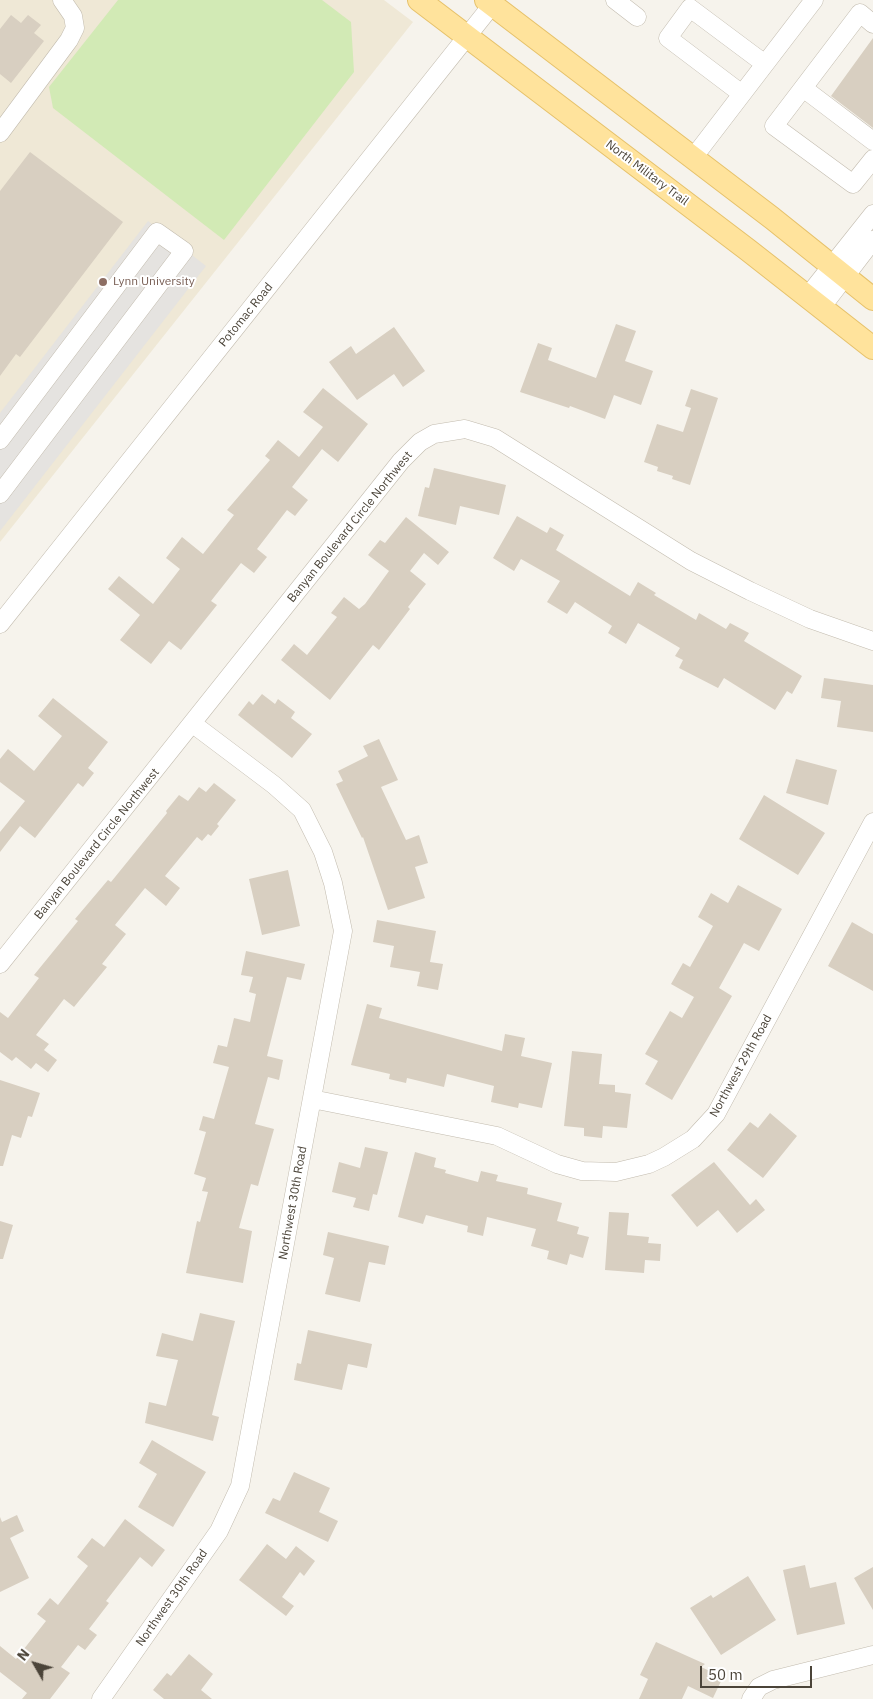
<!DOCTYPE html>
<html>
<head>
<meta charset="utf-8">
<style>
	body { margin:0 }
	#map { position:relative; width:873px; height:1699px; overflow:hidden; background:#f6f3ec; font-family:"IBM Plex Sans",sans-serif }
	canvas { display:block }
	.north { position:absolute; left:10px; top:1639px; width:50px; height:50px; -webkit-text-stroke:4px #fff; paint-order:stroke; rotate:308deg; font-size:14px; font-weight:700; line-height:20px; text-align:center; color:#4b4439 }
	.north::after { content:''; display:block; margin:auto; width:18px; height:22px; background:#4b4439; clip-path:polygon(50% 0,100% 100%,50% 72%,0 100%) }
	.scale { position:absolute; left:700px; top:1666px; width:112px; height:22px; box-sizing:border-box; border:2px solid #4b4439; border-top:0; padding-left:6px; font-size:15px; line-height:18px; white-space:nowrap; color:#4b4439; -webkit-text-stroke:4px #fff; paint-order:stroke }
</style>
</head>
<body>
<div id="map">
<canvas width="873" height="1699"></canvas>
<div class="north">N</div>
<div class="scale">50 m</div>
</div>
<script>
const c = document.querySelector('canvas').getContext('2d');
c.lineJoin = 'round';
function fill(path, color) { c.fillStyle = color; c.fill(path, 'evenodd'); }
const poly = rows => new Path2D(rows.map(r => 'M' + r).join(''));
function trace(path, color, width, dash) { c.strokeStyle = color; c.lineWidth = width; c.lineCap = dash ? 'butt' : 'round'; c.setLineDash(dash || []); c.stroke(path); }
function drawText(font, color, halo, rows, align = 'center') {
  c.font = font + ' "IBM Plex Sans",sans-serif'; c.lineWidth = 4; c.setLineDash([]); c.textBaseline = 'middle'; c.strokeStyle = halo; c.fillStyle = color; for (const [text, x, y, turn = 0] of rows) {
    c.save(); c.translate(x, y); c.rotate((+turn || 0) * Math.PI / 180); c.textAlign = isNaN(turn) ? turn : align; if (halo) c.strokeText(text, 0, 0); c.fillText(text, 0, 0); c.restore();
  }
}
const education = poly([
	[0,0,384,0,413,22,0,542]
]);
const green = poly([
	[118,0,322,0,351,22,354,72,224,240,53,108,49,87]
]);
const parking = poly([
	[148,221,206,266,0,531,0,413]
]);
const building = poly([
	[11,15,21,23,28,15,41,25,34,33,44,41,11,83,0,74,0,29],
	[873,38,873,128,831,96],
	[30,152,123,222,20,357,16,354,0,376,0,191],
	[616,324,636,331,625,361,653,371,641,405,614,395,605,419,570,406,569,408,520,392,538,343,552,348,548,360,596,378],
	[394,327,425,371,403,387,394,374,357,400,329,362,351,346,356,354],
	[323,388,368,424,338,462,322,449,292,487,308,500,295,516,287,510,257,549,267,557,254,573,241,563,211,601,217,605,181,650,169,641,151,664,120,640,140,615,108,589,119,576,153,604,180,569,166,558,182,537,203,554,234,515,227,510,270,460,265,456,278,440,299,457,323,427,303,412],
	[691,389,718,398,690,485,672,479,673,476,657,471,658,467,644,462,657,424,683,432,691,408,685,406],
	[434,468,506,485,499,515,460,506,456,525,418,516,425,487,429,488],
	[517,516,547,533,550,527,564,535,556,550,630,596,638,582,656,593,654,595,696,620,699,613,726,629,730,623,749,633,744,641,802,676,792,694,787,691,775,710,724,678,718,688,679,668,683,660,675,656,680,648,638,623,626,644,608,633,612,626,575,602,567,614,547,602,560,581,521,559,514,571,493,558],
	[406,517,449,552,438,565,424,553,410,571,426,584,408,607,410,609,379,650,373,645,330,700,281,660,294,644,307,655,337,617,331,613,344,597,359,609,365,604,389,571,368,555,380,540,385,543],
	[824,678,873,685,873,732,837,727,841,701,821,698],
	[262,694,275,704,278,699,295,712,291,718,312,734,292,758,238,715,249,701,253,705],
	[53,698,108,742,88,768,94,773,83,787,78,783,35,838,20,826,0,852,0,832,25,801,0,782,0,759,8,749,34,771,62,736,38,716],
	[379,739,398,780,381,787,406,840,419,835,428,863,415,867,425,898,388,910,363,837,362,838,336,784,343,781,338,771,368,756,363,746],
	[796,759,837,770,828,805,786,793],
	[214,783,236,800,217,824,219,826,211,836,208,834,202,841,197,837,165,876,180,888,166,906,145,888,115,925,126,934,102,964,107,967,74,1007,64,999,36,1035,49,1044,44,1050,57,1060,48,1072,36,1063,31,1069,16,1057,12,1061,0,1052,0,1012,8,1018,39,978,34,975,78,921,75,919,108,880,111,882,167,813,166,811,179,795,188,801,199,787,206,792],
	[764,795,825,833,798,875,739,839],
	[288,870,300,926,262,935,249,879],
	[738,885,782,909,759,951,744,943,719,988,732,996,672,1100,645,1084,658,1061,645,1054,670,1011,682,1018,694,997,671,984,683,963,690,967,713,926,698,917,711,893,728,903],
	[377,920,436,931,430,962,443,964,438,990,417,986,420,972,390,967,394,946,373,942],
	[852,922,873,934,873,991,828,966],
	[246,951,305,964,301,980,287,977,267,1056,283,1060,279,1080,268,1077,255,1124,274,1129,258,1186,251,1184,239,1228,252,1231,243,1283,186,1273,197,1221,200,1222,208,1192,202,1191,206,1178,194,1174,206,1132,199,1130,203,1116,214,1119,229,1067,213,1063,218,1045,227,1047,234,1018,250,1022,256,994,249,992,253,977,241,975],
	[367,1004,382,1008,379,1018,502,1051,505,1034,525,1038,521,1056,552,1063,542,1108,519,1103,518,1108,491,1102,494,1086,447,1074,444,1087,407,1078,406,1083,389,1079,390,1074,351,1065],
	[572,1051,602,1054,599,1084,615,1085,615,1092,631,1094,627,1128,603,1126,602,1138,584,1136,584,1128,564,1126],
	[0,1080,40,1093,32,1117,28,1116,21,1138,12,1135,3,1166,0,1166],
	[770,1113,797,1136,763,1178,727,1150,750,1122,758,1128],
	[365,1147,388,1152,377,1195,373,1194,369,1211,353,1207,356,1198,332,1192,339,1162,360,1168],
	[415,1152,436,1158,434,1167,446,1170,445,1173,478,1182,481,1171,498,1175,496,1181,528,1188,527,1194,562,1203,557,1221,579,1227,577,1234,589,1237,583,1258,570,1254,567,1265,547,1259,549,1251,531,1246,536,1229,487,1217,483,1236,467,1232,468,1226,426,1215,423,1224,398,1217],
	[714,1162,750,1205,756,1199,765,1210,737,1233,718,1210,697,1227,671,1195],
	[609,1212,629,1213,627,1235,649,1237,648,1243,661,1244,660,1261,645,1260,644,1273,605,1270],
	[0,1221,13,1225,3,1259,0,1259],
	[328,1232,389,1246,385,1265,369,1262,360,1302,325,1294,334,1258,323,1255],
	[200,1313,235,1321,212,1415,219,1417,213,1441,145,1423,149,1402,166,1406,178,1360,156,1356,162,1333,193,1341],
	[308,1330,372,1344,367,1368,348,1364,342,1390,294,1380,297,1363,301,1364],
	[152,1440,206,1472,173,1527,138,1507,157,1474,139,1463],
	[294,1472,330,1488,319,1512,338,1521,328,1542,265,1513,273,1498,280,1501],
	[17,1515,24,1531,10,1538,29,1578,0,1592,0,1517,2,1522],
	[125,1519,165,1550,152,1567,140,1557,106,1601,109,1603,89,1629,97,1635,85,1650,78,1645,61,1667,70,1673,50,1699,22,1699,27,1693,0,1672,0,1646,16,1659,46,1621,37,1614,50,1598,58,1605,88,1566,77,1557,92,1538,104,1547],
	[267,1544,286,1559,296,1546,315,1561,304,1576,300,1572,282,1597,294,1606,286,1616,239,1580],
	[805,1565,810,1588,836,1582,845,1624,797,1635,783,1570],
	[873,1567,873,1610,854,1578],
	[748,1576,776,1620,721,1655,690,1608,711,1595,713,1598],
	[656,1642,705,1664,701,1667,723,1677,713,1698,688,1686,682,1699,639,1699,648,1679,640,1675],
	[189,1654,213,1674,201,1690,212,1699,164,1699,153,1690,167,1673,171,1676]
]);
const minor = poly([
	[615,0,637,17],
	[873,24,860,13,803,88,873,141],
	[803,88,774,126,853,184,873,159],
	[742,94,668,38,690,8,765,64],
	[0,133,69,40,75,28,73,16,62,0],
	[693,158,814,0],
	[807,297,873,214],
	[821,308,873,240],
	[0,440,157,232,184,251,0,494],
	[0,624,492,5],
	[0,964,401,461,420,442,434,434,465,429,495,438,691,561,750,591,810,619,873,641],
	[312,1099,497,1136,557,1164,582,1171,616,1172,649,1164,664,1157,693,1139,716,1114,873,822],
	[101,1699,219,1531,240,1486,343,931,333,883,323,852,302,810,274,785,193,724],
	[751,1699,759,1687,773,1680,873,1655]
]);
const major = poly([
	[419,0,748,250,873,348],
	[486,0,772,218,873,299]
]);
const markers = [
	[103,282,5,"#8d6e63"]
];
const streetNames = [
	["North Military Trail",647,173,37],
	["Potomac Road",246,315,-51],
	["Banyan Boulevard Circle Northwest",350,527,-51],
	["Banyan Boulevard Circle Northwest",97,844,-51],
	["Northwest 29th Road",741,1066,-61],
	["Northwest 30th Road",293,1203,-80],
	["Northwest 30th Road",172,1598,-55]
];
const educationNames = [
	["Lynn University",113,282]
];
fill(education, '#efe8d6');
fill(green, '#d2eab5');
fill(parking, '#e5e3e0');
fill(building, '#d8cfc1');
trace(minor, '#c2bbae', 19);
trace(major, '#e6c16a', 24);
trace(minor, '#fff', 18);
trace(major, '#ffe39c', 22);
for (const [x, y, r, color] of markers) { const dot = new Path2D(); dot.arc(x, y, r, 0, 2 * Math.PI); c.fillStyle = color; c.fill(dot); trace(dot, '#fff', 2); }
drawText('12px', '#4b4439', '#fff', streetNames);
drawText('12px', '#785e54', '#fff', educationNames, 'left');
</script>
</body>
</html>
